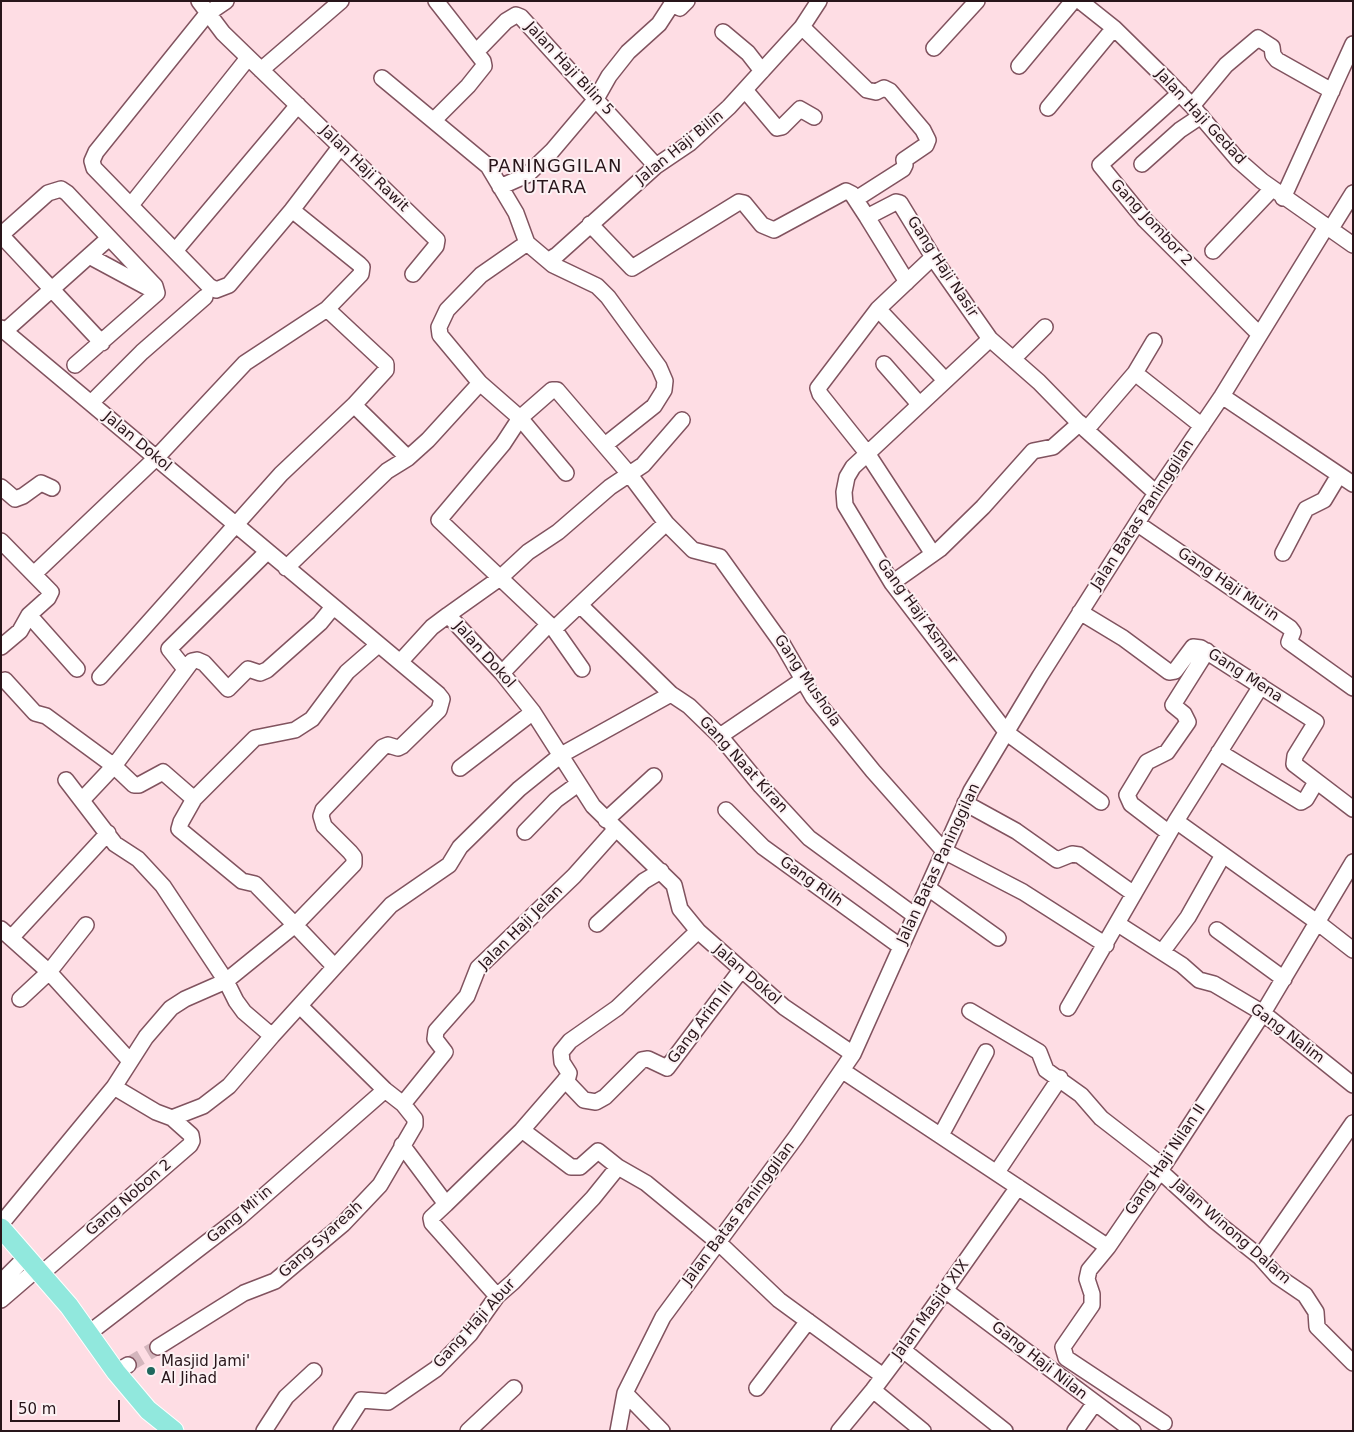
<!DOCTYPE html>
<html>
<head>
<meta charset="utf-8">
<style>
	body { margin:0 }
	#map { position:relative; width:1354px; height:1432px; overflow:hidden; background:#fedde4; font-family:"DejaVu Sans",sans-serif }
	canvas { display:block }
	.frame { position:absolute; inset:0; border:2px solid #28151a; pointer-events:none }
	.scale { position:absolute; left:10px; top:1400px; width:110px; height:22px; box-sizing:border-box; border:2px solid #28151a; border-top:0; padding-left:6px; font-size:15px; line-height:18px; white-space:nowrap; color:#28151a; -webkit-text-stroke:4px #fcf1f3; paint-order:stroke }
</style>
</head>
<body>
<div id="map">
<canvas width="1354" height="1432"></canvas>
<div class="frame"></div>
<div class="scale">50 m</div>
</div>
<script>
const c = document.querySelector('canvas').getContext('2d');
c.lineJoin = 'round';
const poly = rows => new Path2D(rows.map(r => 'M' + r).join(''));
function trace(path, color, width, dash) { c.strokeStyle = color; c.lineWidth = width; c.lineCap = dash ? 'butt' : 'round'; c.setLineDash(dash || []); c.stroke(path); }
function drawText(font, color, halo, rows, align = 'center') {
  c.font = font + ' "DejaVu Sans",sans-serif'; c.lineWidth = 4; c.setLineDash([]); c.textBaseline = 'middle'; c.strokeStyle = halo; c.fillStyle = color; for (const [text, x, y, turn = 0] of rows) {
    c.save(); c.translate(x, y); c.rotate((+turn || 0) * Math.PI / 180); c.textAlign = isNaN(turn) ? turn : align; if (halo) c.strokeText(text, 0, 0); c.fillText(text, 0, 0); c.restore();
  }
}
const minorTunnel = poly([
	[128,1365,158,1347]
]);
const minor = poly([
	[199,1,223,33,437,240,436,246,413,274],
	[226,1,207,14,96,152,92,161,94,168,209,286,216,290,229,285,292,210,340,147],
	[1080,1,1114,28,1165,78,1192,106,1238,160,1262,181,1353,245],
	[802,27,867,90,876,92,884,88,890,91,923,130,928,140,926,145,904,160,905,165,903,169,856,199],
	[723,32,748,53,762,71],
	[934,48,977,1],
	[476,52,506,21,516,15,521,17,656,166],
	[1019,66,1073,1],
	[261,70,341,1],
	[382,78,488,166,516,213,527,243,553,265,597,286,608,297,659,367,665,381,664,390,654,406,605,445],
	[745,90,777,128,782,127,800,109,814,117],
	[1180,93,1100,165,1145,220,1259,334],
	[1192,106,1226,65,1258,38,1272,47,1273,55,1277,60,1332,91],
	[1048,108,1114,28],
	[434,120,468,86,484,66,483,61,436,1],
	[1142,164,1180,130,1201,116],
	[500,187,527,175,552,151,596,99,609,76,628,52,659,24,672,4,680,8,687,1],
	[1283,198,1353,44],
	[131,205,248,58],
	[867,217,907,282],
	[590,224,632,268,739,202,744,203,762,225,774,230,846,191,852,194,867,217,896,202,900,203,936,262,990,339,1039,382,1086,430,1156,493],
	[1330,230,1353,193],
	[1,235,48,193,61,189,67,193,155,286,157,293],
	[1,235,102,343],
	[527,243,481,275,447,310,439,327,440,335,480,383,520,418,566,473],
	[175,251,298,105],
	[1213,251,1272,189],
	[89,256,154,291],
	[549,260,557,255,656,166,690,143,729,107,802,27,819,1],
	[878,309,945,380],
	[1,328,438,694,442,699,439,710,402,746,398,748,388,745,383,747,323,810,321,816,324,826,350,852,354,857,354,864,295,925,255,884,242,881,179,829,181,822,194,799,255,738,295,730,312,719,347,672,378,645],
	[5,331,109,238],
	[990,339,853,467,847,477,844,492,845,505,892,583,1007,733,1101,802],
	[1013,359,1045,327],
	[884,364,919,404],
	[75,365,157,293],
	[1135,373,1202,426],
	[1222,396,1353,484],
	[91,403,142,352,205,297],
	[354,405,408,458],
	[1086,430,1135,373,1154,341],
	[1,487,15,499,23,496,41,483,52,488],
	[666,523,693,550,720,557,783,645,813,697,873,771,944,851,1023,892,1106,945],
	[1138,524,1290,628,1293,632,1289,642,1353,688],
	[1,541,51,592,48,598,29,615,20,631,1,647],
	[1283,553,1306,509,1324,500,1339,475],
	[933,554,867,453,820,394,818,388,878,309,933,257],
	[286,568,387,471,408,458,428,440,480,383],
	[35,573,157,457,245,363,327,309,361,274,362,267,359,264,292,210],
	[892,583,940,549,983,507,1033,451,1053,447,1080,423],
	[580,605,671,694,689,706,720,736,761,786,809,838,914,915],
	[1080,612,1123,638,1169,672,1175,671,1193,647,1201,648,1316,722,1295,756,1294,764,1353,809],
	[29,615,77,669],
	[448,615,500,578,528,552,558,532,610,487,643,465,682,420],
	[554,629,666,523,630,475,557,390,552,390,520,418,503,444,439,520,554,629,582,669],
	[400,662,432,627,448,615,502,673,533,712,593,806,674,885,680,909,698,931,784,1007,853,1054],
	[185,669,169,649,267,552],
	[502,673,549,624],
	[100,677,281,474,354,405,386,370,386,364,327,309],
	[5,680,35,713,46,716,114,766,82,800],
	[720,736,804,679],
	[1219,752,1301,802,1306,799,1316,782],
	[460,768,533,712],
	[66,780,115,844,138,859,163,886,226,981,236,1001,244,1012,272,1036,391,905,449,865,460,847,519,789,561,755,671,694],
	[194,799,163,772,139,785,134,785,114,766,192,661,197,660,204,663,228,689,248,669,260,673,267,670,320,623,333,607],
	[965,803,1016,831,1057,860,1072,854,1079,855,1134,894],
	[726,810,763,847,901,947],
	[606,820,654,776],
	[1176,821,1317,922,1353,950],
	[525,832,556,800,578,784],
	[1169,833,1131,804,1127,795,1147,762,1167,752,1188,722,1184,714,1173,705,1207,651],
	[928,888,998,938],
	[597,924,644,881,661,871],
	[1118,924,1182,965,1199,980,1214,984,1263,1013,1353,1085],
	[1,929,49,972,130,1061],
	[1217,930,1284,979],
	[11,938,108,833],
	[1162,952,1188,917,1223,855],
	[20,999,49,972,86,925],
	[1068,1008,1176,821,1261,686],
	[970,1011,1039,1052,1046,1070,1081,1095,1101,1118,1163,1166],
	[843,1071,1108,1247],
	[565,1080,584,1100,596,1102,605,1097,642,1060,648,1059,667,1068,741,970],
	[114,1087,156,1112,172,1118,203,1106,229,1086,272,1036],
	[403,1104,445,1052,435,1039,436,1031,467,996,478,968,574,876,615,830],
	[522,1130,568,1077,569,1073,562,1062,561,1052,570,1041,617,1008,698,931],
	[941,1135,986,1052],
	[402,1145,446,1204,431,1218,432,1223,497,1296],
	[1160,1171,1215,1221,1260,1257,1277,1276,1305,1295,1316,1312,1317,1327,1353,1363],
	[997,1172,1060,1078],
	[446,1204,522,1130,571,1167,580,1167,598,1151,618,1167,646,1183,719,1243,779,1300,883,1376],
	[1,1224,114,1087,146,1037,171,1008,185,999,226,981,295,925,334,966],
	[1260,1257,1353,1123],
	[41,1274,190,1145,192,1141,191,1135,172,1118],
	[1,1282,26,1257],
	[946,1291,1133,1431],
	[1,1300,37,1269],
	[89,1333,240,1217,385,1090],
	[158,1347,244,1293,275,1281,343,1224,380,1185,415,1125,415,1119,403,1104,385,1090,300,1006],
	[903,1350,1005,1431],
	[116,1372,128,1365],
	[757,1388,808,1321],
	[873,1390,923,1431],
	[625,1393,662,1431],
	[1164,1423,1066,1358,1063,1347,1092,1305,1092,1294,1087,1279,1089,1270,1108,1247,1160,1171,1263,1013,1353,862],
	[264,1431,286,1397,314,1371],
	[341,1431,361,1400,388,1402,436,1369,470,1334,497,1296,513,1282,593,1198,618,1167],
	[468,1431,514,1388],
	[618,1431,625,1393,663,1317,796,1137,853,1054,971,791,1040,676,1156,493,1222,396,1326,227],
	[839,1431,873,1390,903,1350,1018,1187],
	[1075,1431,1094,1404]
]);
const major = poly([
	[1,1228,69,1306,116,1372,148,1410,174,1431]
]);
const markers = [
	[151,1371,5,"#1e675d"]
];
const streetNames = [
	["Jalan Haji Bilin 5",569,69,47],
	["Jalan Haji Gedad",1200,117,47],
	["Jalan Haji Bilin",680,148,-39],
	["Jalan Haji Rawit",364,169,44],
	["Gang Jombor 2",1151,223,47],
	["Gang Haji Nasir",942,267,57],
	["Jalan Dokol",137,442,40],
	["Jalan Batas Paninggilan",1143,515,-57],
	["Gang Haji Mu'in",1228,585,34],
	["Gang Haji Asmar",917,612,54],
	["Jalan Dokol",484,655,48],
	["Gang Mena",1245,676,33],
	["Gang Mushola",807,681,56],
	["Gang Naat Kiran",743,765,48],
	["Jalan Batas Paninggilan",939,864,-65],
	["Gang RIIh",811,882,36],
	["Jalan Haji Jelan",521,928,-45],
	["Jalan Dokol",747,975,41],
	["Gang Arim III",701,1023,-53],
	["Gang Nalim",1287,1034,37],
	["Gang Haji Nilan II",1166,1160,-56],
	["Gang Nobon 2",129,1198,-41],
	["Jalan Batas Paninggilan",739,1214,-53],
	["Gang Mi'in",240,1215,-40],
	["Jalan Winong Dalam",1231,1232,41],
	["Gang Syareah",321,1240,-42],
	["Jalan Masjid XIX",931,1310,-54],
	["Gang Haji Abur",475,1324,-48],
	["Gang Haji Nilan",1039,1361,38]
];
const poiNames = [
	["Masjid Jami'",161,1362],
	["Al Jihad",161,1379]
];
const quarterNames = [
	["PANINGGILAN",555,167],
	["UTARA",555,188]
];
trace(minorTunnel, '#d3b5bc', 15, [15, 8]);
trace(minor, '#81535f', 18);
trace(major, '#fff', 21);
trace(minor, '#fff', 15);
trace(major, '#91e8dd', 19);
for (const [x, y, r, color] of markers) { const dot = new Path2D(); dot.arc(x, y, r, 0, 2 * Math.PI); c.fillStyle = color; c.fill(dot); trace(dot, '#fcf1f3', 2); }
drawText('15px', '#28151a', '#fcf1f3', streetNames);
drawText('15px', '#28151a', '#fcf1f3', poiNames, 'left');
c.letterSpacing = '1px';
drawText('18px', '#28151a', '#fcf1f3', quarterNames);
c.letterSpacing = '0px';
</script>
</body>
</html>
